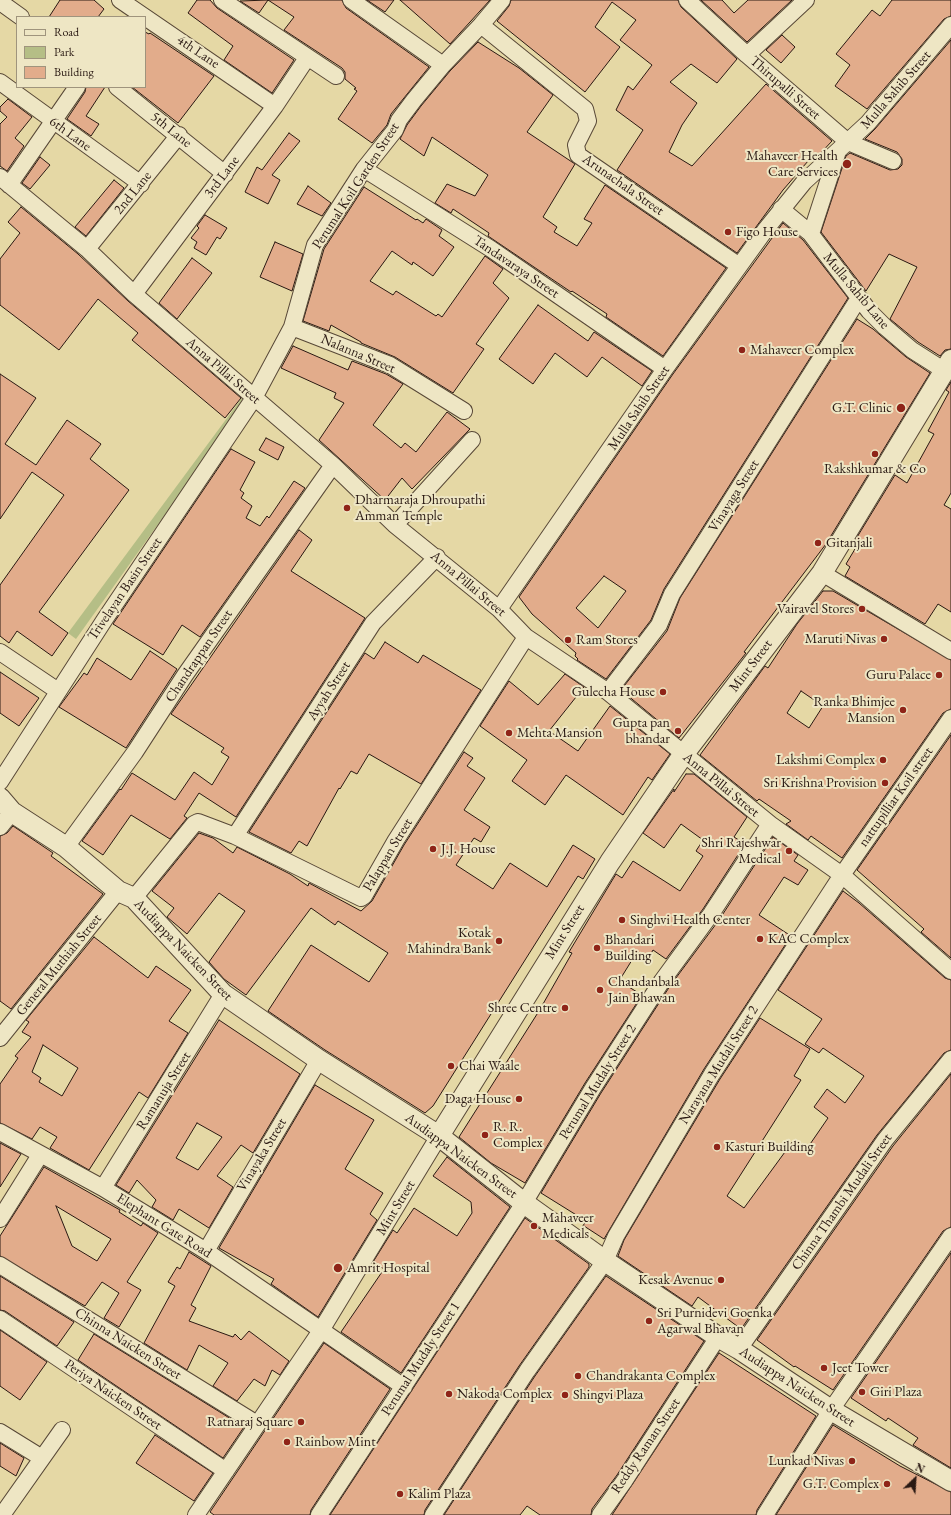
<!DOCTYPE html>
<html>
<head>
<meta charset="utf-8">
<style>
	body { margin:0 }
	#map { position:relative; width:951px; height:1515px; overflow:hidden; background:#e5d8a5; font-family:"EB Garamond",serif }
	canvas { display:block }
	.legend { position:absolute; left:16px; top:16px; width:130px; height:72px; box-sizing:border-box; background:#eee6c4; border:1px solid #9f947d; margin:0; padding:5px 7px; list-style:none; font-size:12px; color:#291812 }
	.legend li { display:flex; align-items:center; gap:8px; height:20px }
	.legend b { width:20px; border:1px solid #9f947d }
	.north { position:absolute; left:895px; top:1459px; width:40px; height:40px; -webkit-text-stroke:3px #eee6c4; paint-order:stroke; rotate:25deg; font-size:11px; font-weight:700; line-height:16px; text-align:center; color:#291812 }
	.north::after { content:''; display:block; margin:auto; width:14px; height:18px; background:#291812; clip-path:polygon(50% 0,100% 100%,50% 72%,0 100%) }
</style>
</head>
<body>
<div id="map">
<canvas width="951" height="1515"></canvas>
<ul class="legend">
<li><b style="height:5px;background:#eee6c4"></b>Road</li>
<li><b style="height:11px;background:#b5be86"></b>Park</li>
<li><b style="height:11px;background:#e2ac8b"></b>Building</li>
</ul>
<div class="north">N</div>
</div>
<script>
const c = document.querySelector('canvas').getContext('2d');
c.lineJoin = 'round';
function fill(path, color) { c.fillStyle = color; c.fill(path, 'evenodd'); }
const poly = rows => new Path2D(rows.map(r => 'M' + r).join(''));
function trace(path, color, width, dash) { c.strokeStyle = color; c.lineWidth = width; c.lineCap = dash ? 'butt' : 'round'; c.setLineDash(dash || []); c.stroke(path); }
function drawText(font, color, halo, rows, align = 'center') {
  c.font = font + ' "EB Garamond",serif'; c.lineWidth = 4; c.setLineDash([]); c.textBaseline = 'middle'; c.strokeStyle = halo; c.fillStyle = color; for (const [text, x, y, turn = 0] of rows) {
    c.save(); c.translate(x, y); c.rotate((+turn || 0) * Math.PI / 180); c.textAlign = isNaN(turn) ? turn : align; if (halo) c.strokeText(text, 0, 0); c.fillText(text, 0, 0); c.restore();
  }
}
const green = poly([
	[244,395,237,414,76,639,68,633]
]);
const building = poly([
	[60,0,94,0,104,9,98,17,49,17,60,0],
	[197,0,210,0,217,8,294,60,272,93,224,60,233,46,188,13,197,0],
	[268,0,342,0,346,8,429,67,391,114,387,125,372,143,338,119,357,91,354,89,356,88,345,79,345,72,342,68,284,30,294,17,268,0,259,13,240,1,268,0],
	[367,0,394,0,385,12,367,0],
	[400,0,490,0,450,44,400,0],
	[511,0,678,0,681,7,737,59,717,83,691,64,670,82,697,103,682,125,669,152,692,166,766,84,832,141,818,156,815,153,783,190,737,253,617,170,643,130,616,110,628,86,633,90,652,65,620,40,636,20,612,2,595,27,620,47,585,92,497,21,509,6,511,0],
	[701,0,722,0,734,13,748,0,792,0,747,42,701,0],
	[892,0,951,0,951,16,944,19,867,109,835,86,850,65,836,54,872,10,880,16,892,0],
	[145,32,149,34,150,33,214,76,178,123,132,87,145,87,145,32],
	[782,35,795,47,781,63,766,50,782,35],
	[951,40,951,349,945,350,940,356,918,342,890,319,917,267,889,254,866,291,821,232,846,156,850,153,890,170,898,169,902,165,902,159,897,152,865,139,875,129,951,40],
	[478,42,519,68,553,95,527,132,575,164,543,217,557,227,554,232,577,246,592,223,584,219,605,185,726,268,663,356,606,317,607,314,572,291,571,292,488,236,489,233,453,209,451,213,435,203,447,184,475,196,488,175,432,137,424,156,400,139,407,125,421,106,450,71,478,42],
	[86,87,105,87,86,116,99,124,91,136,67,119,85,92,86,87],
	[8,99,32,117,15,138,24,146,7,171,0,166,0,124,7,117,0,111,0,107,8,99],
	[289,133,300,141,272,175,280,180,268,204,245,192,257,167,262,170,289,133],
	[40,157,50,165,30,189,22,183,40,157],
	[114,180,124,188,86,236,75,227,114,180],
	[308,186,331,203,322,216,297,204,308,186],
	[364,187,416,220,417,219,423,223,426,219,442,230,439,236,454,247,433,276,413,262,412,265,392,251,370,281,393,295,396,291,436,316,438,314,442,317,485,256,503,269,493,283,509,298,476,344,484,349,453,393,395,357,361,343,361,342,331,325,329,331,303,321,324,249,364,187],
	[21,207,78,254,128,301,241,398,225,418,132,340,138,333,98,299,59,350,0,305,0,259,20,233,8,222,21,207],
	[205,215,227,228,220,239,217,237,206,255,194,248,197,242,191,238,199,228,197,226,205,215],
	[783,223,803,240,848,298,664,589,651,620,606,679,577,660,578,659,575,656,576,653,532,614,519,597,673,374,783,223],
	[604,576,626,591,598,628,576,608,604,576],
	[275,242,303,254,292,291,260,277,275,242],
	[192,258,212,273,177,319,159,303,192,258],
	[538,305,588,341,594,332,652,371,642,386,602,357,587,377,555,353,533,384,499,359,538,305],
	[857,319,873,329,906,357,930,373,826,544,744,652,746,653,679,738,621,690,667,631,680,598,857,319],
	[293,346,348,370,352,361,386,374,403,384,373,425,401,448,405,443,416,452,447,412,470,429,412,489,402,478,385,500,319,440,344,403,334,398,336,393,281,368,293,346],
	[0,374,36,398,5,444,36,465,67,420,101,444,90,459,129,490,39,612,68,633,52,656,17,631,9,643,0,636,0,585,64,495,32,472,0,519,0,374],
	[951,382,951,493,944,505,951,509,951,612,938,604,925,624,845,576,850,567,846,564,855,549,851,547,895,475,907,483,934,434,928,431,949,392,946,390,951,382],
	[266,438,284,447,278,460,259,450,266,438],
	[231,449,255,462,240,490,244,493,241,498,252,506,246,518,260,526,267,516,269,518,294,481,305,488,200,637,182,625,163,655,113,624,231,449],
	[299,530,312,540,291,571,365,618,236,817,199,793,184,816,187,818,170,839,131,815,103,855,82,841,120,789,121,790,132,773,175,800,194,772,212,785,229,757,221,752,224,748,171,714,299,530],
	[823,591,833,591,951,660,951,709,943,713,842,858,811,836,808,840,786,824,791,821,759,799,757,801,700,755,765,666,768,668,797,624,823,591],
	[801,691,823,706,809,728,787,713,801,691],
	[385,642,418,663,423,655,481,690,421,784,369,754,357,774,351,771,340,789,339,788,307,846,299,841,291,853,249,832,365,653,374,659,385,642],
	[150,651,177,669,126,748,59,707,84,673,87,675,97,658,131,680,150,651],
	[0,672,39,698,19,726,0,713,0,672],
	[565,674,584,687,549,731,578,751,610,706,670,754,652,780,648,777,623,815,566,775,545,805,512,781,527,760,480,726,509,681,538,705,565,674],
	[951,735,951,958,921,932,924,929,857,870,951,735],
	[464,752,473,758,467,766,485,778,464,810,490,827,481,842,474,838,456,865,493,889,510,863,547,887,573,845,595,859,583,879,578,876,433,1106,425,1113,325,1050,268,1011,311,945,369,982,388,953,338,921,335,925,311,908,246,995,224,979,209,962,245,911,219,893,187,934,167,917,174,908,152,891,199,833,213,838,233,853,237,847,290,874,308,886,309,883,361,911,372,901,404,845,464,752],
	[686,774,694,774,747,817,734,837,745,844,703,909,666,959,653,950,648,959,637,952,619,981,642,995,585,1083,525,1183,491,1163,459,1137,539,1011,572,953,569,952,616,874,622,878,633,861,680,891,703,856,696,851,703,840,681,824,664,848,643,833,674,789,674,792,686,774],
	[13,826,53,853,51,856,103,894,11,1009,0,1001,0,836,7,833,13,826],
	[773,837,798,855,794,861,808,870,798,885,784,877,759,915,791,936,704,1069,604,1239,584,1226,585,1233,581,1229,586,1221,541,1193,601,1093,670,986,719,920,773,837],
	[843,891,859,903,945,978,951,980,951,1050,944,1053,877,1135,741,1329,698,1297,692,1306,618,1256,624,1240,720,1079,760,1018,810,1049,794,1076,801,1080,727,1196,744,1208,793,1141,806,1150,828,1118,814,1107,827,1089,845,1103,864,1076,823,1048,819,1053,805,1044,822,1019,778,990,843,891],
	[94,937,148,978,156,966,191,990,169,1021,188,1033,148,1098,139,1092,89,1170,50,1148,57,1137,40,1127,32,1139,0,1123,0,1084,18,1058,15,1056,31,1037,22,1032,29,1022,26,1020,94,937],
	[43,1045,78,1068,62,1096,39,1082,41,1078,32,1072,43,1045],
	[219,1020,300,1074,253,1153,241,1145,217,1176,233,1187,209,1228,179,1209,173,1220,152,1207,156,1200,137,1180,129,1193,116,1185,219,1020],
	[197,1123,222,1137,198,1170,176,1158,197,1123],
	[951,1074,951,1227,943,1231,833,1390,795,1366,794,1367,757,1340,893,1146,951,1074],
	[315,1085,374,1120,345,1169,383,1193,370,1214,377,1220,318,1317,271,1284,274,1279,219,1248,315,1085],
	[0,1143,21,1154,0,1187,0,1143],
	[447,1157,510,1207,401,1373,341,1332,384,1269,373,1262,393,1230,397,1233,414,1208,457,1236,472,1213,471,1202,433,1176,447,1157],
	[44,1167,120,1210,119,1212,141,1226,143,1223,158,1233,127,1282,141,1290,119,1327,104,1318,119,1293,102,1282,85,1306,0,1256,0,1236,44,1167],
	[56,1206,111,1239,97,1261,72,1246,56,1206],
	[525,1218,589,1264,589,1267,519,1366,425,1510,424,1515,330,1515,525,1218],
	[189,1252,211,1266,191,1305,196,1308,189,1321,233,1337,235,1334,241,1340,249,1331,289,1361,280,1375,272,1370,265,1386,254,1379,237,1401,213,1386,228,1363,199,1345,187,1370,144,1343,175,1286,168,1282,177,1267,180,1269,189,1252],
	[951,1253,951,1468,913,1445,918,1438,888,1418,886,1421,851,1398,951,1253],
	[0,1276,74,1322,57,1346,5,1311,0,1310,0,1276],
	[606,1276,704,1341,617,1475,592,1509,591,1515,540,1515,527,1506,520,1515,444,1515,535,1376,606,1276],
	[0,1330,47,1362,20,1400,0,1386,0,1330],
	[94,1334,244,1427,223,1458,78,1360,94,1334],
	[324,1343,390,1389,311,1510,310,1515,214,1515,210,1512,324,1343],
	[719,1353,816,1416,757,1510,756,1515,612,1515,719,1353],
	[833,1425,900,1466,951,1492,951,1515,776,1515,833,1425],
	[155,1435,213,1473,194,1501,136,1463,155,1435],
	[0,1443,24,1458,16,1476,0,1466,0,1443]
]);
const minor = poly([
	[120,0,275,106],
	[222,0,336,76],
	[351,0,443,65],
	[687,0,747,55,848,142,893,161],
	[0,2,21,17],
	[481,25,585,109,588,121,576,145,578,155,738,265],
	[747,55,806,0],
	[0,82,141,184],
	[117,87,225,174],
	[364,169,491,249,665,369],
	[0,177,87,249,134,294,333,465,395,525,499,609,526,637,608,692,770,824,842,875,951,971],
	[9,185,77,87],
	[781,209,810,233,869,311,885,327,912,350,945,371],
	[811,234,838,151],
	[87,249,179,135],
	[134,294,275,106,307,58],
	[292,327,390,365,464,411],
	[395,525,472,440],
	[822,573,951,651],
	[499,609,665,369,766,229,804,182,868,123,951,25],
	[0,652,58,691],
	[608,692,659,625,672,594,859,298],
	[0,782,105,619,254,398,292,327,315,245,364,169,395,130,399,120,414,100,443,65,481,25,502,0],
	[0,827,12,812],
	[235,836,373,623,437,557],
	[66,847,135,752,185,675,333,465],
	[134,898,194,824,198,822,235,836,361,898,364,896,396,840,526,637],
	[0,1038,118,891],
	[0,1132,103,1188,206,1251,404,1387],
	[103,1188,223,994],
	[0,1219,40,1155],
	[206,1251,319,1060],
	[0,1265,257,1424],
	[0,1319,226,1471],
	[739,1349,885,1140,951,1059],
	[0,1432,42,1458],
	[2,1515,62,1430],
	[196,1515,320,1332,439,1136],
	[319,1515,524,1203,593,1088,662,981,711,914,770,824],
	[433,1515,527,1371,605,1261,616,1236,712,1074,842,875,951,718],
	[600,1515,625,1480,718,1337],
	[765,1515,831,1410,951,1236]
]);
const tertiary = poly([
	[0,798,12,812,66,847,118,891,134,898,223,994,319,1060,439,1136,524,1203,605,1261,718,1337,739,1349,831,1410,951,1481],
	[439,1136,610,862,683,755,822,573,951,360]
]);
const markers = [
	[847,164,5,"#8f2418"],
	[728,232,4,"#8f2418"],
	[742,350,4,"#8f2418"],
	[901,408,5,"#8f2418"],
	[875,454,4,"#8f2418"],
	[347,508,4,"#8f2418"],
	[818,543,4,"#8f2418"],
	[862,609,4,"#8f2418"],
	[884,639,4,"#8f2418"],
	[568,640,4,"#8f2418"],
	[939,675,4,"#8f2418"],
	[663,692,4,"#8f2418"],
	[903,710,4,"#8f2418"],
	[678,731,4,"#8f2418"],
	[509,733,4,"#8f2418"],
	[883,760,4,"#8f2418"],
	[885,783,4,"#8f2418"],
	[433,849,4,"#8f2418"],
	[789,851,4,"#8f2418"],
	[622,920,4,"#8f2418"],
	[760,939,4,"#8f2418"],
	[499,941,4,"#8f2418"],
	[597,948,4,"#8f2418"],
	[600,990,4,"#8f2418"],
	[565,1008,4,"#8f2418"],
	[451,1066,4,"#8f2418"],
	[519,1099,4,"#8f2418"],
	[485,1135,4,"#8f2418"],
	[717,1147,4,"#8f2418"],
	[534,1226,4,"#8f2418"],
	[338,1268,5,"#8f2418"],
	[721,1280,4,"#8f2418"],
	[649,1321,4,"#8f2418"],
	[824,1368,4,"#8f2418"],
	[578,1376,4,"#8f2418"],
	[862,1392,4,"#8f2418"],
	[449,1394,4,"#8f2418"],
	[565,1395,4,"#8f2418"],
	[301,1422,4,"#8f2418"],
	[287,1442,4,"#8f2418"],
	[852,1461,4,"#8f2418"],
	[887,1484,4,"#8f2418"],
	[400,1494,4,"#8f2418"]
];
const streetNames = [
	["4th Lane",198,52,34],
	["Thirupalli Street",785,88,41],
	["Mulla Sahib Street",896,90,-49],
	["5th Lane",171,130,39],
	["6th Lane",70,134,36],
	["3rd Lane",222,177,-53],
	["Arunachala Street",623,185,35],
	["Perumal Koil Garden Street",356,186,-57],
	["2nd Lane",133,193,-51],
	["Tandavaraya Street",516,267,34],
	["Mulla Sahib Lane",856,291,50],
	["Nalanna Street",358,354,23],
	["Anna Pillai Street",223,371,41],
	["Mulla Sahib Street",639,408,-56],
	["Vinayaga Street",734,496,-58],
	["Anna Pillai Street",468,584,40],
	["Trivelayan Basin Street",125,589,-56],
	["Chandrappan Street",199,656,-56],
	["Mint Street",751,666,-53],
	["Ayyah Street",329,691,-57],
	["Anna Pillai Street",721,785,39],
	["nattupilliar Koil street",896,797,-55],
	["Palappan Street",388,855,-59],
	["Mint Street",565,932,-58],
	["Audiappa Naicken Street",183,950,46],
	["General Muthiah Street",59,965,-51],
	["Narayana Mudali Street 2",719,1065,-58],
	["Perumal Mudaly Street 2",598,1082,-58],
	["Ramanuja Street",164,1091,-58],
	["Vinayaka Street",262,1155,-59],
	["Audiappa Naicken Street",461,1156,36],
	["Chinna Thambi Mudali Street",842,1202,-55],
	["Mint Street",396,1208,-59],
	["Elephant Gate Road",164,1226,32],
	["Chinna Naicken Street",128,1344,32],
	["Perumal Mudaly Street 1",421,1359,-57],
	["Audiappa Naicken Street",797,1387,33],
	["Periya Naicken Street",113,1395,34],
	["Reddy Raman Street",646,1446,-56]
];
const poiNames = [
	["Mahaveer Health",838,156,"right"],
	["Care Services",838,172,"right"],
	["Figo House",736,232],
	["Mahaveer Complex",750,350],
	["G.T. Clinic",892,408,"right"],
	["Rakshkumar & Co",875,469,"center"],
	["Dharmaraja Dhroupathi",355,500],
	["Amman Temple",355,516],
	["Gitanjali",826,543],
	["Vairavel Stores",854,609,"right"],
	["Maruti Nivas",876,639,"right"],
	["Ram Stores",576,640],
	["Guru Palace",931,675,"right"],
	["Gulecha House",655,692,"right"],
	["Ranka Bhimjee",895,702,"right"],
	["Mansion",895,718,"right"],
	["Gupta pan",670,723,"right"],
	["bhandar",670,739,"right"],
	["Mehta Mansion",517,733],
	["Lakshmi Complex",875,760,"right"],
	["Sri Krishna Provision",877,783,"right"],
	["Shri Rajeshwar",781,843,"right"],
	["Medical",781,859,"right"],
	["J.J. House",441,849],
	["Singhvi Health Center",630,920],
	["Kotak",491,933,"right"],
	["Mahindra Bank",491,949,"right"],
	["KAC Complex",768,939],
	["Bhandari",605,940],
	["Building",605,956],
	["Chandanbala",608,982],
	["Jain Bhawan",608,998],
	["Shree Centre",557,1008,"right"],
	["Chai Waale",459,1066],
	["Daga House",511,1099,"right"],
	["R. R.",493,1127],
	["Complex",493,1143],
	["Kasturi Building",725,1147],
	["Mahaveer",542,1218],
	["Medicals",542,1234],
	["Amrit Hospital",347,1268],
	["Kesak Avenue",713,1280,"right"],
	["Sri Purnidevi Goenka",657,1313],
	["Agarwal Bhavan",657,1329],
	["Jeet Tower",832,1368],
	["Chandrakanta Complex",586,1376],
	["Giri Plaza",870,1392],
	["Nakoda Complex",457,1394],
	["Shingvi Plaza",573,1395],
	["Ratnaraj Square",293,1422,"right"],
	["Rainbow Mint",295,1442],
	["Lunkad Nivas",844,1461,"right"],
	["G.T. Complex",879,1484,"right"],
	["Kalim Plaza",408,1494]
];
fill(green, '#b5be86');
fill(building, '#e2ac8b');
trace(building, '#291812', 1);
trace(minor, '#584837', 18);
trace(tertiary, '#584837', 22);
trace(minor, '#eee6c4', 16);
trace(tertiary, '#eee6c4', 20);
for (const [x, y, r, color] of markers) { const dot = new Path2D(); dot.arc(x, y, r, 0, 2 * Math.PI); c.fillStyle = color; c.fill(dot); trace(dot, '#eee6c4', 1.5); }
drawText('14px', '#291812', '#eee6c4', streetNames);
drawText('14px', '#291812', '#eee6c4', poiNames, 'left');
</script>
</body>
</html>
